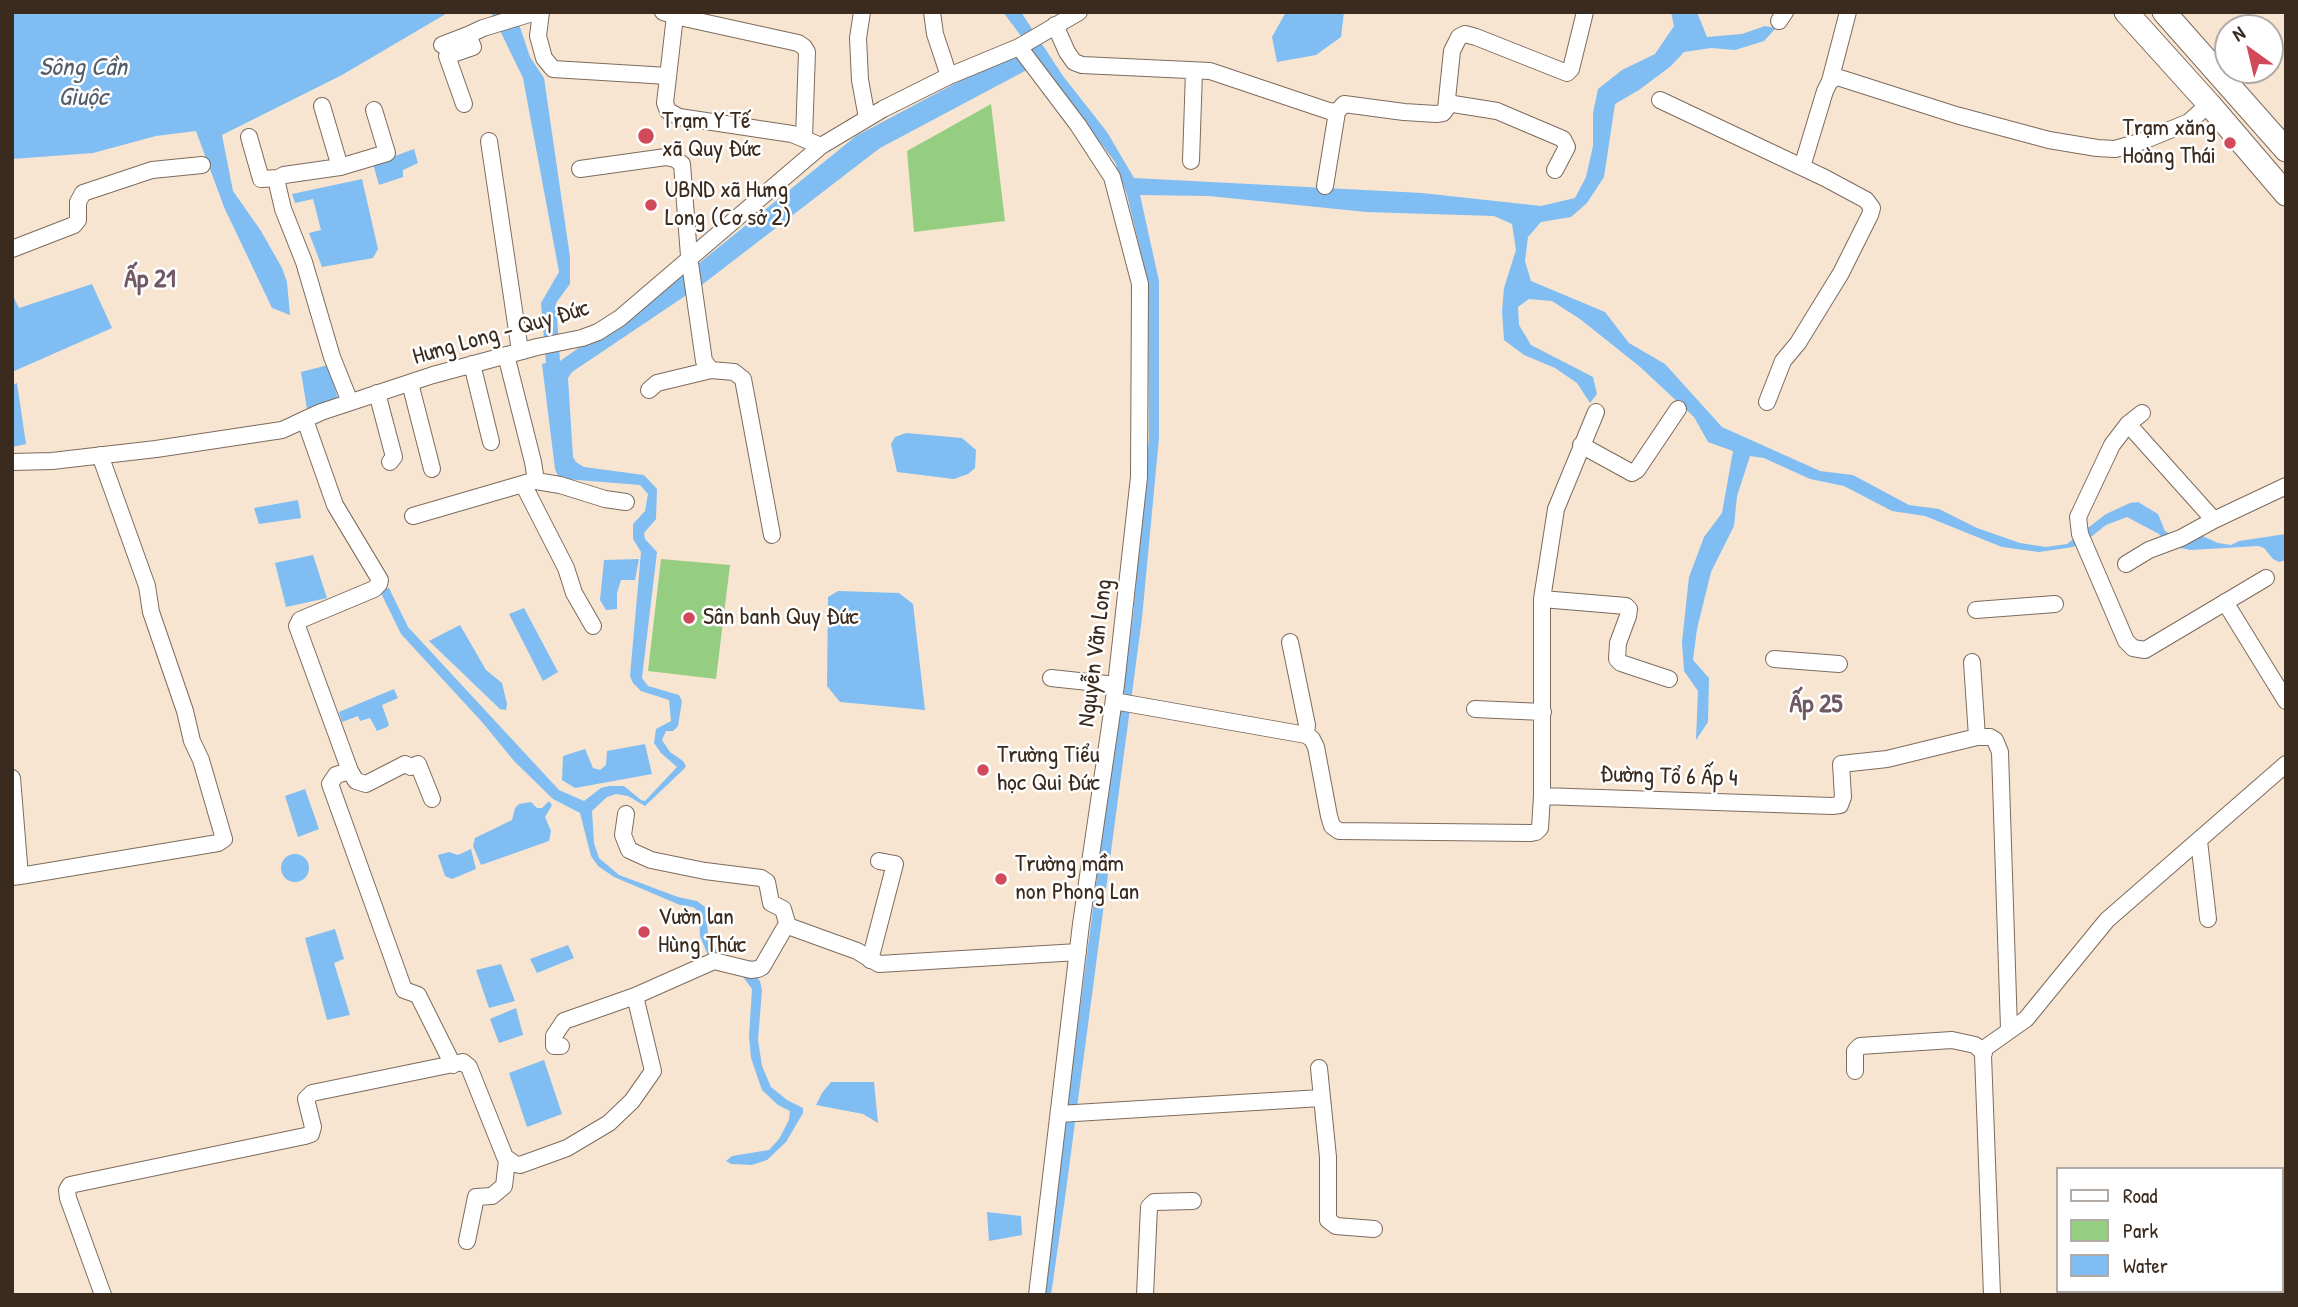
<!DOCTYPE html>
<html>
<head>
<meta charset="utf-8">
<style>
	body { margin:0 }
	#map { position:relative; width:2298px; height:1307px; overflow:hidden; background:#f8e5d1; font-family:"Patrick Hand",sans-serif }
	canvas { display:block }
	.frame { position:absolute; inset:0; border:14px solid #3b2a1e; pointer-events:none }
	.legend { position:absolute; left:2056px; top:1167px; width:228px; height:126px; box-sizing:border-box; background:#fff; border:2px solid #b1aaa5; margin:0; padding:9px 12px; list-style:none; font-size:21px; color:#3b2a1e }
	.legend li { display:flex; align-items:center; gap:14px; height:35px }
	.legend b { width:35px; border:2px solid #b1aaa5 }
	.north { position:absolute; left:2214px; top:14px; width:70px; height:70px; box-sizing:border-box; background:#fff; border:2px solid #b1aaa5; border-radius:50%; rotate:326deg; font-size:19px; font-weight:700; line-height:28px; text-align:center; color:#3b2a1e }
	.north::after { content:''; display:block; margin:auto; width:24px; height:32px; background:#d1495b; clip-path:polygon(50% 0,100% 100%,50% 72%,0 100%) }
</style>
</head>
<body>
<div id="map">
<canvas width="2298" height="1307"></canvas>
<div class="frame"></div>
<ul class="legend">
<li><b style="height:9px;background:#fff"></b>Road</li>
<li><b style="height:19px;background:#96ce81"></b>Park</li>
<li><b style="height:19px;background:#7fbdf3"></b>Water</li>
</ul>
<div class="north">N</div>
</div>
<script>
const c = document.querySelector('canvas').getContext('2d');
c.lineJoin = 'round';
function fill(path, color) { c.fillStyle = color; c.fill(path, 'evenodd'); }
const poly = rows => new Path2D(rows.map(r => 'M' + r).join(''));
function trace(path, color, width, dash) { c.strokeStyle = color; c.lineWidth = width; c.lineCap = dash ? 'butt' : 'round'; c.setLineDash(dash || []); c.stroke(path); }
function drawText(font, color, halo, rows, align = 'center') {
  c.font = font + ' "Patrick Hand",sans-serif'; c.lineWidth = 5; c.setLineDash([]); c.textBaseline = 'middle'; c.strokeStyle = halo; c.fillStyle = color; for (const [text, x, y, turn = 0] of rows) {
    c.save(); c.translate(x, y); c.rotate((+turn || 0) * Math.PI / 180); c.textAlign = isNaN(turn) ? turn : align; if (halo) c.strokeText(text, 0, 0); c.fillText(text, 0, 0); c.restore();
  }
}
const green = poly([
	[991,104,1005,221,914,232,907,151],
	[661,559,730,565,716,679,648,671]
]);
const water = poly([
	[12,12,449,12,342,75,222,135,233,191,261,231,282,268,287,282,290,315,272,308,224,207,196,131,156,136,93,153,12,159],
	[491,12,515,12,530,57,544,78,570,257,570,284,556,303,560,361,698,264,856,136,971,75,1030,48,1003,12,1021,12,1063,76,1107,132,1134,178,1422,193,1541,206,1575,198,1586,177,1593,146,1593,113,1598,89,1622,70,1655,54,1674,26,1671,12,1697,12,1707,37,1742,34,1765,26,1776,28,1764,41,1735,50,1711,48,1684,52,1671,66,1639,90,1615,104,1604,177,1587,203,1571,217,1541,222,1528,237,1525,261,1531,281,1605,312,1629,343,1665,364,1722,427,1820,471,1853,475,1909,505,1939,509,1977,528,2020,543,2046,547,2067,544,2106,514,2130,503,2138,502,2158,514,2165,531,2182,540,2198,534,2218,543,2231,545,2239,541,2286,534,2286,560,2279,562,2273,559,2264,548,2258,546,2191,550,2180,548,2168,544,2159,534,2127,517,2106,525,2087,540,2073,547,2039,552,2002,547,1925,516,1892,511,1844,486,1810,479,1764,458,1750,456,1737,496,1734,526,1711,572,1697,629,1693,660,1709,678,1708,722,1696,740,1698,691,1684,671,1682,642,1689,577,1704,537,1722,513,1733,451,1708,442,1694,417,1639,366,1580,319,1552,301,1529,299,1518,307,1519,325,1531,345,1593,377,1597,394,1590,403,1577,383,1555,368,1524,355,1504,340,1502,311,1504,288,1516,250,1512,224,1494,216,1366,212,1209,196,1140,195,1159,281,1159,438,1142,618,1065,1198,1051,1295,1043,1295,1106,807,1133,616,1149,439,1148,283,1127,195,1115,162,1040,63,880,148,703,284,572,372,568,378,573,457,576,462,584,467,644,475,657,489,656,519,644,533,645,539,657,552,642,678,648,686,679,695,682,701,678,726,673,731,666,731,662,740,670,752,683,761,686,766,684,769,645,806,628,796,616,794,607,797,592,811,594,843,599,858,619,875,678,897,697,901,705,907,709,942,724,957,754,974,760,981,762,990,758,1040,762,1066,771,1087,787,1100,803,1108,803,1113,786,1142,767,1160,752,1165,731,1164,726,1161,732,1156,769,1150,779,1139,789,1120,790,1111,778,1105,762,1090,751,1058,749,1036,752,989,741,974,709,958,700,936,699,912,693,907,680,905,614,877,598,866,591,856,580,813,553,799,514,761,482,722,401,634,380,591,389,588,408,627,559,790,584,801,601,788,609,786,624,786,641,800,645,801,677,767,661,753,654,743,656,729,671,721,669,700,641,691,633,683,630,676,641,552,633,539,633,524,645,511,648,494,640,485,565,479,558,476,555,469,542,364,546,363,541,303,559,272,523,78],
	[1286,12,1344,12,1341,37,1316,55,1277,62,1272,37],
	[414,149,418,163,403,170,403,177,379,185,373,164],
	[362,179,378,249,373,258,322,267,309,233,321,230,313,199,295,203,292,194],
	[92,284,112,328,12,372,12,294,19,308],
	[328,365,338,399,307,409,301,372],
	[17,383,26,444,12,447,12,385],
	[906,433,962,438,976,450,975,468,968,474,954,479,897,472,891,444,895,437],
	[298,500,301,518,259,524,254,508],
	[313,555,327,598,286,607,275,563],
	[639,559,635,580,621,580,617,593,617,609,606,610,600,600,604,560],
	[838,591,899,593,913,604,925,710,840,702,827,686,828,597],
	[524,608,558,672,543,681,509,614],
	[460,625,486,670,502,683,507,704,506,710,500,709,429,641],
	[394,689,398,698,382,705,389,725,387,727,377,731,370,718,360,721,358,716,342,722,339,712],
	[645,744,652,774,575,788,562,780,563,756,585,749,593,768,600,770,606,765,607,751],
	[305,789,319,829,298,837,285,796],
	[549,801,552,805,545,817,551,831,549,841,481,865,473,846,475,838,512,820,515,808,519,804,531,802,537,808,542,808],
	[471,849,476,869,452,879,445,876,438,855,449,852,458,855],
	'281 868a14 14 0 1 1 28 0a14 14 0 1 1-28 0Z',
	[335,929,344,959,334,963,350,1015,327,1020,305,938],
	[568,945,574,958,537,973,530,959],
	[501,964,515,1001,489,1008,476,970],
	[516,1008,523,1035,499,1043,490,1019],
	[544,1060,562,1114,527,1127,509,1073],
	[831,1082,874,1082,878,1123,863,1114,816,1105,822,1093],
	[987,1212,1021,1216,1022,1235,989,1241]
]);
const minor = poly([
	[541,12,538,36,544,58,553,69,668,76],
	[663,12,675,16,665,103,668,111,679,117,792,134,821,146],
	[676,12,675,16,798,43,804,47,807,52,804,138],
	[862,12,858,38,860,80,867,118],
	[932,12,935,34,949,76],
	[1779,21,1785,12],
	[1055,25,1067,52,1074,62,1082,65,1210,71,1329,111,1337,112,1344,104,1404,112,1436,114,1443,113,1446,109,1452,51,1459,37,1465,34,1476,37,1567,73,1571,69,1585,12],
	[442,45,468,35],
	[1019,47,1078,125,1112,177,1140,284,1139,477,1116,685,1081,924,1037,1295],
	[1830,81,1848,12],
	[1660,100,1825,178,1866,200,1872,208,1870,215,1841,273,1798,343,1783,361,1767,402],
	[1447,103,1497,111,1563,139,1567,147,1555,170],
	[464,104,447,56,473,47,468,35,483,28,536,12],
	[322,106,340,167],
	[249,137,261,179,278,178],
	[489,141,520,351],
	[1191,161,1194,71],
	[1802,167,1825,91,1830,81,1837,77,1956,115,2049,140,2097,148,2115,149,2143,141,2189,122,2209,104],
	[580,169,666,157,675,159,682,164,689,256,704,361,711,370,734,372,743,379,772,535],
	[1325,186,1337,112],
	[12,249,74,225,78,220,78,202,83,193,152,170,202,165],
	[506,355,533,462,536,481,560,485,605,499,626,502],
	[472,364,491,442],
	[410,383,432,469],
	[649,390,657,383,711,370],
	[377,393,394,457,390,462],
	[350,402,332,357,304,262,283,209,277,183,278,178,284,175,340,167,387,153,374,110],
	[2142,413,2128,424,2112,445,2078,517,2080,534,2126,641,2133,648,2145,650,2266,578],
	[305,420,335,505,380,580,379,584,374,589,300,620,297,626,350,771,336,775,330,784,404,990,418,995,453,1065],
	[295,424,321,412,433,375,537,347,582,338,598,332,620,318,821,146,883,109,949,76,1019,47,1079,12],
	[2128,424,2214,520,2286,486],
	[1581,445,1632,473,1637,470,1678,409],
	[12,462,52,461,156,449,282,430,302,421],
	[523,484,566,568,574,593,593,626],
	[413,516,533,481],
	[2126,564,2149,550,2181,538,2214,520],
	[1542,599,1626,606,1629,609,1628,616,1618,643,1617,659,1621,663,1669,679],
	[2225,602,2286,701],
	[1976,610,2055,604],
	[1290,642,1307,725,1306,735],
	[1774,659,1839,664],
	[1972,662,1977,737],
	[1051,678,1116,685],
	[1114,701,1306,735,1312,739,1316,747,1329,816,1332,826,1339,831,1531,833,1536,832,1540,828,1542,796,1542,599,1556,509,1596,412],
	[1475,709,1543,712],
	[350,771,356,781,366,784,405,764,411,767,418,764,432,799],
	[12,778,20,876,12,877],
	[1542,796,1832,806,1840,805,1843,797,1841,764,1887,759,1977,737,1990,737,1995,740,2000,752,2009,1029],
	[626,814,623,835,629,850,651,860,705,871,761,878,767,882,771,903,783,909,788,926],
	[2199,841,2208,919],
	[20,876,218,843,224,839,201,760,192,741,185,711,151,612,147,586,100,455],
	[870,960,895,864,879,861],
	[561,1046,554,1046,554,1036,564,1021,635,996,714,961,751,970,758,969,762,967,784,929,788,926,857,951,879,964,1078,952],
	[1319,1068,1328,1157,1328,1220,1336,1226,1374,1229],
	[1855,1071,1855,1051,1860,1046,1952,1040,1975,1045,1984,1053],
	[1059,1114,1321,1098],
	[467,1241,476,1197,492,1196,504,1186,507,1160],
	[103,1295,68,1198,67,1190,70,1185,305,1136,311,1134,313,1127,306,1099,312,1093,463,1062,469,1067,505,1157,515,1164,520,1165,567,1148,609,1123,632,1101,653,1071,635,996],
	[1145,1295,1149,1207,1154,1202,1193,1201],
	[1992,1295,1983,1055,1985,1048,2026,1019,2107,920,2286,764]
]);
const highway = poly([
	[2126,12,2209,104,2286,194],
	[2164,12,2286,150]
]);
const markers = [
	[646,136,9,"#d1495b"],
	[2230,143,7,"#d1495b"],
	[651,205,7,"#d1495b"],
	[689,618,7,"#d1495b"],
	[983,770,7,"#d1495b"],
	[1001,879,7,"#d1495b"],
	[644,932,7,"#d1495b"]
];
const poiNames = [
	["Trạm Y Tế",662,122],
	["xã Quy Đức",662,150],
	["Trạm xăng",2216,129,"right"],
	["Hoàng Thái",2216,157,"right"],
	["UBND xã Hưng",665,191],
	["Long (Cơ sở 2)",665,219],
	["Sân banh Quy Đức",703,618],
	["Trường Tiểu",997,756],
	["học Qui Đức",997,784],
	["Trường mầm",1015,865],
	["non Phong Lan",1015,893],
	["Vườn lan",658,918],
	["Hùng Thức",658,946]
];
const streetNames = [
	["Hưng Long - Quy Đức",501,333,-16],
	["Nguyễn Văn Long",1096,653,-83],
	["Đường Tổ 6 Ấp 4",1669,777,2]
];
const waterNames = [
	["Sông Cần",83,68],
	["Giuộc",83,98]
];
const neighbourhoodNames = [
	["Ấp 21",150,280],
	["Ấp 25",1816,705]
];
fill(green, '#96ce81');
fill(water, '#7fbdf3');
trace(minor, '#7d6b5d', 18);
trace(highway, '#7d6b5d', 25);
trace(minor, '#fff', 16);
trace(highway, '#fff', 23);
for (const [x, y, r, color] of markers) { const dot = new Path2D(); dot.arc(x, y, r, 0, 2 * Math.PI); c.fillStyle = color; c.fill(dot); trace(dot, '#fff', 2.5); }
drawText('24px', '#3b2a1e', '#fff', poiNames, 'left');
drawText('24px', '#3b2a1e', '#fff', streetNames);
drawText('italic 26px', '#535d69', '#fff', waterNames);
drawText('bold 26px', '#705864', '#fff', neighbourhoodNames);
</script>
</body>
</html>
